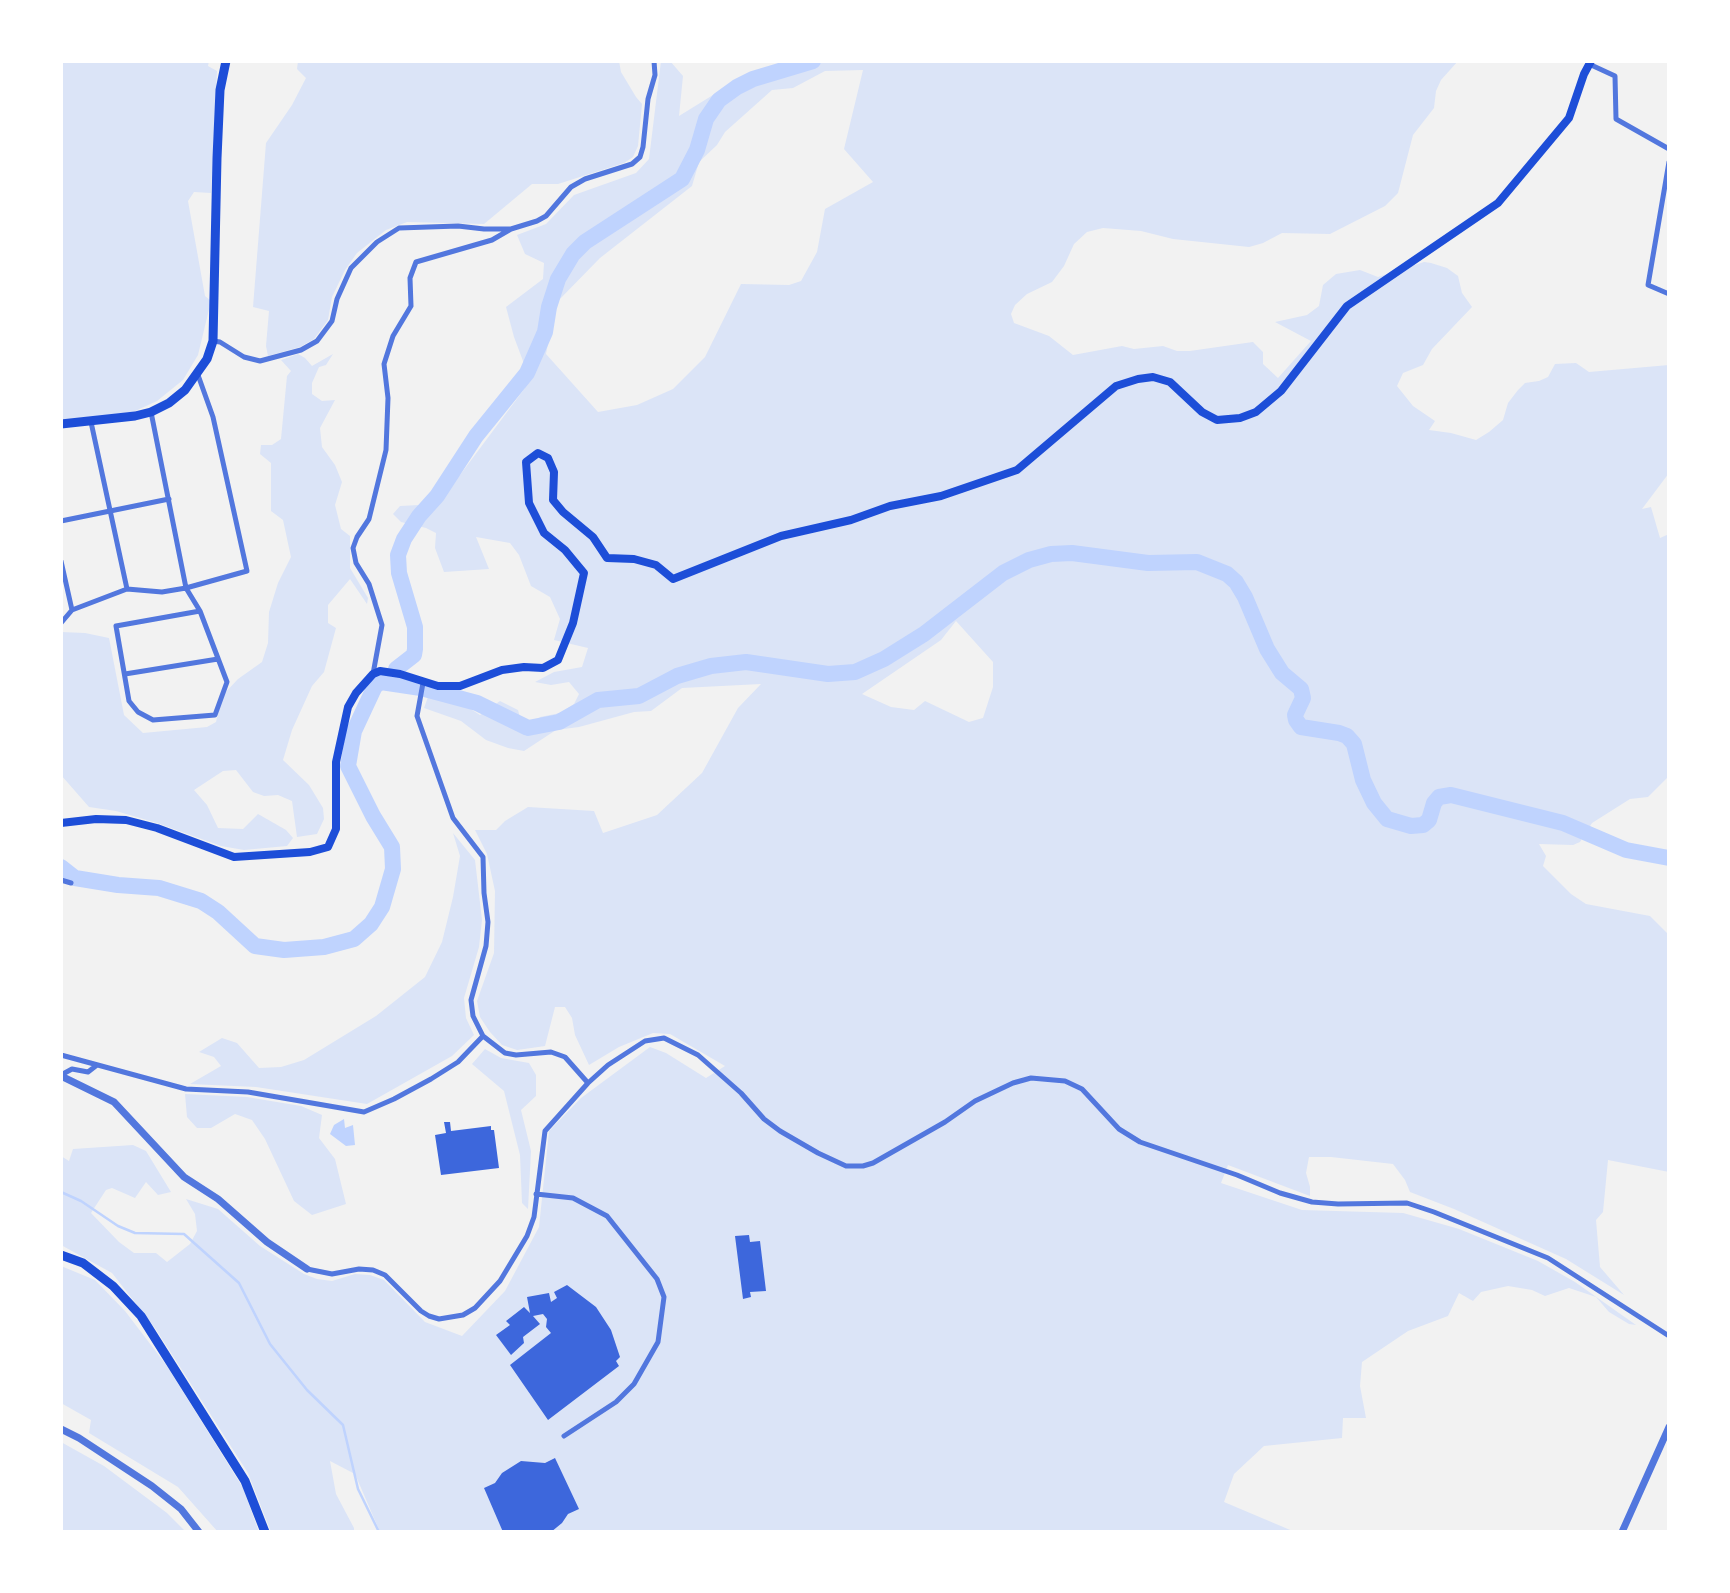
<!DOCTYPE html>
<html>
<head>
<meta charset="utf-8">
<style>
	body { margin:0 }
	#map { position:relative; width:1730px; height:1593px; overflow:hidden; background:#f2f2f2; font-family:"Work Sans",sans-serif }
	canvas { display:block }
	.frame { position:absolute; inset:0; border:63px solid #fff; pointer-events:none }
</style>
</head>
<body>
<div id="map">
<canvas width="1730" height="1593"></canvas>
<div class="frame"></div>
</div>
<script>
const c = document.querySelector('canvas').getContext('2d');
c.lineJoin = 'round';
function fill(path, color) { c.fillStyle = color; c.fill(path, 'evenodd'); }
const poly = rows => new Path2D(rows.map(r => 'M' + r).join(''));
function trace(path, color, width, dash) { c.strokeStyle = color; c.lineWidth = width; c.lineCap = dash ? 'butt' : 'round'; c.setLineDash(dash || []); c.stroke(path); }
const green = poly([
	[61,61,209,61,208,66,217,71,211,193,194,192,188,201,205,296,211,301,198,355,183,380,157,401,133,412,61,420],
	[298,61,619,61,621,72,636,97,642,104,638,146,633,157,624,163,558,184,532,184,484,224,407,222,386,230,357,253,345,270,332,297,328,320,314,339,300,347,268,356,266,346,269,311,253,307,266,143,292,105,306,78,297,69],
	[661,61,670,61,683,76,679,116,734,82,784,61,1458,61,1441,80,1436,91,1434,108,1413,135,1398,193,1385,206,1330,234,1282,233,1263,243,1249,247,1173,239,1141,231,1103,228,1087,232,1074,244,1064,266,1052,282,1027,294,1015,305,1011,314,1014,323,1049,336,1073,355,1122,346,1134,349,1163,346,1177,351,1190,351,1253,342,1263,352,1263,364,1278,378,1311,341,1275,322,1307,315,1319,306,1323,285,1336,274,1360,270,1378,277,1424,262,1431,263,1447,268,1458,276,1462,293,1472,307,1432,349,1423,365,1403,373,1397,386,1413,406,1435,421,1429,430,1451,433,1476,440,1489,432,1503,420,1508,403,1518,390,1525,383,1539,381,1548,377,1555,364,1576,363,1589,372,1669,365,1669,473,1642,509,1651,507,1660,538,1669,534,1669,776,1648,797,1630,799,1592,823,1580,842,1573,845,1539,844,1546,856,1543,866,1571,894,1586,904,1650,916,1669,935,1669,1172,1608,1160,1603,1212,1596,1220,1600,1267,1624,1295,1566,1259,1454,1209,1410,1192,1405,1180,1393,1164,1331,1157,1309,1157,1306,1173,1310,1187,1310,1196,1228,1165,1221,1183,1302,1210,1403,1213,1459,1229,1538,1261,1575,1282,1636,1325,1629,1324,1609,1312,1596,1297,1569,1288,1545,1296,1532,1290,1508,1286,1481,1292,1473,1301,1459,1293,1448,1316,1408,1331,1362,1362,1360,1386,1366,1418,1343,1418,1342,1438,1264,1446,1234,1474,1224,1502,1295,1532,380,1532,355,1474,330,1461,336,1494,354,1528,354,1532,271,1532,248,1473,155,1328,112,1273,61,1245,61,1156,69,1161,73,1149,133,1145,146,1151,171,1192,158,1195,146,1182,135,1198,112,1188,106,1190,91,1213,119,1242,134,1253,156,1253,167,1262,190,1244,197,1231,195,1214,186,1199,218,1209,260,1246,304,1274,317,1279,332,1281,355,1274,370,1275,384,1280,425,1322,462,1336,505,1291,539,1227,549,1131,581,1098,650,1047,666,1053,706,1078,725,1066,670,1034,653,1033,619,1047,589,1065,575,1035,572,1018,565,1007,555,1007,545,1046,517,1050,502,1045,490,1032,480,1017,477,1001,494,953,495,891,487,854,475,830,496,830,505,821,528,807,594,811,603,833,657,815,702,773,738,708,761,684,682,688,651,711,634,712,579,727,556,730,524,751,508,748,486,740,461,721,424,708,428,697,469,708,480,715,500,701,518,710,525,736,540,717,560,713,574,704,579,694,569,682,551,685,535,682,554,672,582,667,588,648,554,640,560,619,550,597,531,586,519,555,510,543,476,537,489,569,444,572,435,548,436,533,426,528,401,522,393,514,400,506,419,505,460,475,525,388,523,361,514,337,506,307,543,279,544,263,525,254,517,235,546,224,574,195,636,173,649,159],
	[863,70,844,149,873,182,825,209,817,252,801,281,789,285,741,284,705,357,673,389,637,405,598,412,546,354,556,303,600,258,692,186,699,162,717,145,725,132,772,90,793,88,825,71],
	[956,621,993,662,993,687,983,718,969,722,925,701,914,710,891,707,862,694,941,640],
	[298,354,305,358,312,366,333,354,326,365,319,367,312,383,312,394,322,401,335,400,320,428,322,447,335,465,342,482,335,505,341,529,350,536,350,568,368,598,367,604,350,579,328,605,328,623,336,628,324,672,312,686,292,730,283,760,309,785,323,808,324,819,317,834,297,837,292,801,278,795,264,796,253,792,236,770,223,771,194,790,207,805,218,828,243,829,258,814,286,830,293,838,287,846,244,850,221,846,157,823,116,811,89,807,61,775,61,632,85,633,109,638,124,715,143,733,207,727,216,722,222,696,238,679,262,662,268,643,269,612,278,583,291,557,283,520,271,511,271,463,260,454,261,445,272,445,281,439,287,376,291,371,281,360],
	[453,833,475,860,482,920,479,947,464,998,466,1018,474,1035,452,1056,367,1104,256,1087,190,1084,221,1066,214,1057,199,1052,222,1038,237,1043,259,1068,281,1067,304,1060,376,1016,425,977,442,942,453,897,460,856],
	[485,1049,501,1058,529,1063,536,1075,536,1096,521,1110,531,1151,528,1209,522,1203,520,1155,504,1091,472,1064],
	[185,1094,247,1097,301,1106,322,1115,319,1138,335,1159,346,1204,312,1215,294,1201,265,1139,252,1120,235,1114,211,1128,197,1128,187,1117],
	[61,1266,95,1280,125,1311,167,1366,243,1488,259,1532,218,1532,178,1487,89,1433,91,1420,61,1403],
	[61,1442,104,1466,167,1513,186,1532,61,1532]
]);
const water = poly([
	[344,1119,345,1128,353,1125,355,1145,346,1146,330,1134,334,1125]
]);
const stream = poly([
	[61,1192,81,1201,118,1226,135,1233,184,1234,239,1283,270,1344,307,1390,343,1425,358,1489,379,1532]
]);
const river = poly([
	[396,669,414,655,415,649,415,627,399,573,398,555,404,539,419,516,437,496,476,436,527,373,545,332,549,307,558,279,573,254,585,242,682,179,697,150,706,119,719,100,737,87,753,79,813,61],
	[61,867,75,878,118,885,159,888,201,901,218,912,255,946,284,950,324,947,354,939,371,924,382,907,393,869,392,847,373,816,348,766,354,731,375,686,381,682,421,688,477,703,528,728,559,722,598,700,639,696,677,676,711,666,746,662,828,674,855,672,884,659,924,634,1003,573,1029,560,1051,554,1072,553,1148,563,1197,562,1227,574,1236,582,1245,597,1267,649,1282,673,1301,689,1303,698,1295,715,1296,720,1301,727,1339,733,1347,736,1354,744,1363,780,1374,803,1387,819,1411,826,1423,825,1429,820,1434,803,1439,797,1451,795,1563,823,1626,850,1669,858]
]);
const building = poly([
	[444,1122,450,1122,451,1131,491,1126,491,1130,494,1130,499,1168,441,1175,435,1135,446,1133],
	[749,1235,750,1242,760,1241,766,1291,750,1292,751,1297,743,1299,735,1236],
	[567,1285,596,1307,611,1330,620,1357,616,1361,619,1366,548,1420,510,1365,551,1333,546,1327,547,1319,543,1314,533,1316,540,1324,523,1337,524,1343,511,1355,496,1335,510,1325,506,1321,524,1307,530,1313,527,1297,549,1293,551,1302,557,1298,554,1292],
	[555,1458,579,1509,568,1514,562,1523,551,1532,503,1532,484,1488,495,1483,502,1473,521,1461,545,1463]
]);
const minor = poly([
	[1589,64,1615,76,1616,119,1669,149],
	[1669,162,1648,285,1669,294],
	[213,341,220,342,244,357,260,361,301,350,317,341,332,321,337,299,351,268,377,242,399,228,458,226,484,229,511,229,537,221,546,216,571,187,585,179,632,164,640,157,643,147,648,99,655,75,654,61],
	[151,412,186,588,200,611],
	[91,422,127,589],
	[61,521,169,499],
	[61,561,72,610],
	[200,611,227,682,215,715,153,720,138,712,129,701,116,626,200,611],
	[61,623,72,610,127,589,162,592,186,588,247,571,213,417,198,375],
	[125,674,218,659],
	[373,674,382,625,369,584,356,563,353,548,357,537,369,519,386,450,388,398,384,364,393,336,411,306,410,278,416,262,492,240,511,229],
	[423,683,417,716,453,818,483,857,484,893,488,922,486,946,471,1000,473,1016,483,1036,505,1053,516,1055,551,1052,565,1057,588,1083],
	[61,880,71,883],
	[61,1055,186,1089,248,1092,364,1112,394,1099,431,1079,458,1062,483,1036],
	[61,1075,72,1069,88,1072,97,1065],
	[536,1194,573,1198,607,1216,657,1279,664,1297,658,1342,634,1384,616,1402,564,1436],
	[307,1269,332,1274,359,1269,373,1270,385,1275,421,1311,429,1316,439,1319,463,1315,475,1308,500,1281,527,1236,534,1217,545,1131,588,1083,608,1065,645,1041,664,1038,698,1055,741,1093,764,1119,780,1131,818,1153,846,1166,863,1166,873,1163,945,1122,975,1101,1013,1083,1031,1078,1065,1081,1082,1089,1119,1129,1140,1142,1237,1175,1280,1193,1312,1202,1338,1204,1407,1203,1434,1212,1548,1258,1669,1336]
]);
const tertiary = poly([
	[61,1076,114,1102,184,1177,218,1199,267,1242,307,1269],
	[61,1429,79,1438,152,1486,181,1509,199,1532],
	[1622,1532,1669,1427]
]);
const secondary = poly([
	[61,823,96,819,126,820,157,828,234,857,310,852,328,847,336,829,336,762,348,707,356,693,373,674,380,671,400,674,438,686,460,686,502,670,524,667,543,668,558,660,573,623,584,573,565,550,544,533,529,503,526,462,538,453,548,458,554,472,553,500,563,512,593,537,607,558,634,559,656,565,673,579,781,536,851,520,890,506,941,496,1017,470,1116,386,1138,379,1153,377,1170,382,1202,412,1217,420,1240,418,1256,412,1281,391,1347,306,1498,203,1569,118,1584,74,1591,61]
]);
const primary = poly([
	[61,424,135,416,151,412,169,403,185,390,207,359,213,341,217,158,220,90,226,61],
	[61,1255,83,1263,113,1286,141,1316,245,1481,265,1532]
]);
fill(green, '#dbe4f7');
fill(water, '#bfd3fe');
trace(stream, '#bfd3fe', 2.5);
trace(river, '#bfd3fe', 16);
fill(building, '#3d67dc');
trace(minor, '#5277de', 5);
trace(tertiary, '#5277de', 7);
trace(secondary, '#1d4ed8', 8);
trace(primary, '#1d4ed8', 9);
</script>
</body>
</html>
